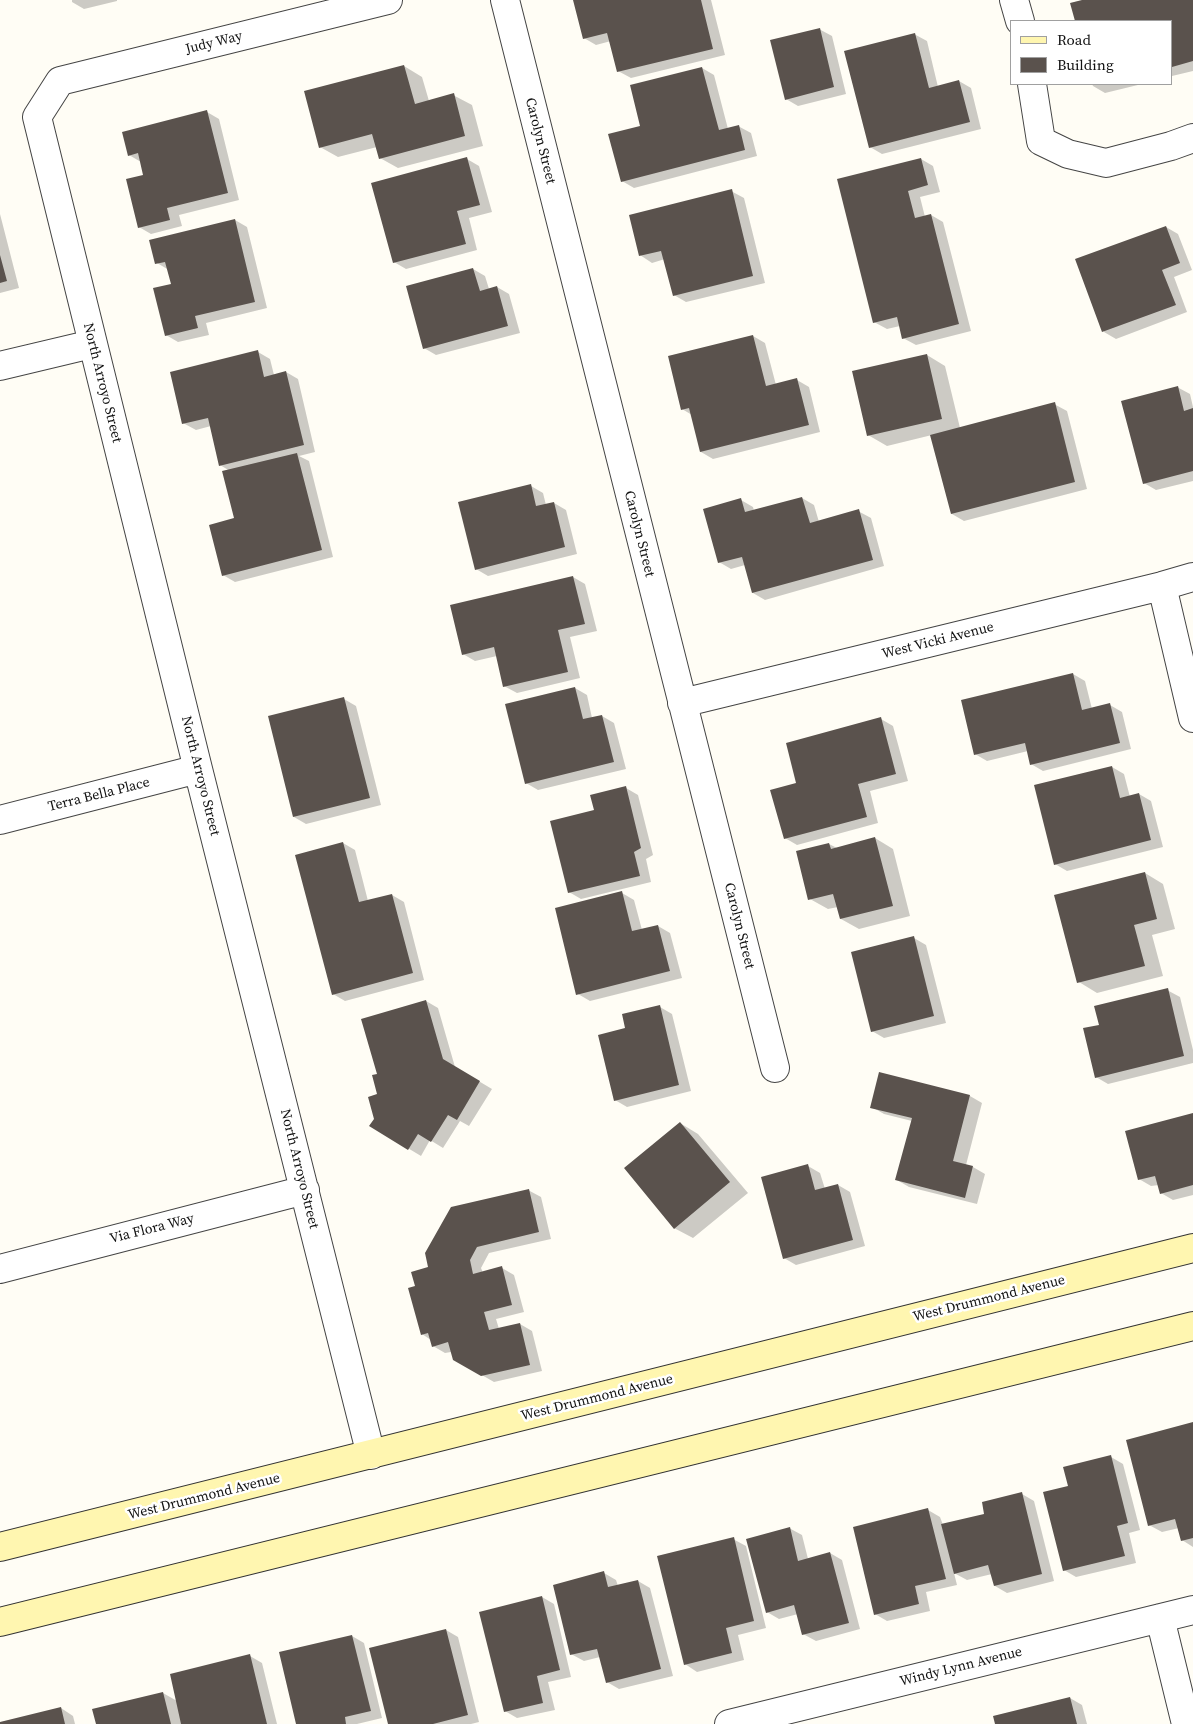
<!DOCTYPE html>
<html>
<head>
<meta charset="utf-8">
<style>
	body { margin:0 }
	#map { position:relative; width:1193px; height:1724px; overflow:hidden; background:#fffdf5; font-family:"Source Serif 4",serif }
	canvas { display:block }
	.legend { position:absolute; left:1010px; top:20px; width:162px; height:65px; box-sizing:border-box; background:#fff; border:1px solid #a0a0a0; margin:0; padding:6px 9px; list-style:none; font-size:15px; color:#111 }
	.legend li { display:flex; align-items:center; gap:10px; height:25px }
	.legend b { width:25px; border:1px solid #a0a0a0 }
</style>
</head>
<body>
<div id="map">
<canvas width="1193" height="1724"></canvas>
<ul class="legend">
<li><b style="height:6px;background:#fff6b0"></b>Road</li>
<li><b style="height:14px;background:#5a524d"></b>Building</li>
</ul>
</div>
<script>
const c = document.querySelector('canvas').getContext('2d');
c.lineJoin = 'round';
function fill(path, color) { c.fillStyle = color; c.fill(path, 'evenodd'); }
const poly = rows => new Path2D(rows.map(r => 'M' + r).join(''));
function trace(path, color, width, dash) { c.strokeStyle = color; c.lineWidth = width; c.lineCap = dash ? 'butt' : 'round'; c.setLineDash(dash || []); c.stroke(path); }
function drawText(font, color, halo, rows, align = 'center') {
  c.font = font + ' "Source Serif 4",serif'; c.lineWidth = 5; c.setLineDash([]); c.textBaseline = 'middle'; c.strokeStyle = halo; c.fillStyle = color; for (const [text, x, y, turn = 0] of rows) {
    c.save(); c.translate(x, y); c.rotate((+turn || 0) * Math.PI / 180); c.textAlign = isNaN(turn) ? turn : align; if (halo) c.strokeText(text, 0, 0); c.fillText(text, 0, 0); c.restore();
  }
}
const shadow = poly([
	[72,0,117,0,117,1,84,9,72,2],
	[575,0,711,0,725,55,631,78,618,71,611,41,596,45,584,38],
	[1088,0,1193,0,1193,71,1172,76,1172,21,1076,21,1072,4],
	[819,29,832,36,846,94,798,106,786,99],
	[914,34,927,41,938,87,959,81,971,88,981,129,882,154,870,147],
	[404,66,422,77,429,101,453,95,472,105,483,146,398,168,380,158,377,147,338,157,320,147],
	[702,68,714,75,728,129,738,126,751,133,757,156,634,188,622,181,642,126],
	[1092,84,1142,84,1105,93,1093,86],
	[207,112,219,119,239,200,179,215,182,226,151,234,139,227,145,176,141,162,129,155],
	[467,159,479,166,492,212,469,218,477,250,406,269,394,262],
	[921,159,933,166,940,192,920,197,925,217,931,215,943,222,971,331,916,345,903,338,900,326,887,329,874,322,839,180],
	[731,191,744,198,765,283,686,302,674,295,665,259,652,263,640,255],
	[0,214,19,288,0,293],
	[235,220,247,227,267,308,206,323,209,335,178,342,166,335,172,285,169,270,157,263],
	[1166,227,1178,234,1192,270,1174,277,1187,312,1116,339,1104,332,1077,260],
	[473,269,485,276,489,289,497,287,509,294,520,333,436,355,424,348],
	[753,336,765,343,776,385,797,380,809,387,820,432,713,459,701,452,692,415,682,409],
	[258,352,270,359,274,375,286,372,298,379,315,452,299,456,309,461,333,557,235,582,223,575,235,519,230,471,220,465,211,426,196,430,183,423],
	[927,355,945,366,960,428,1054,404,1067,411,1087,489,964,521,952,514,932,435,887,446,868,435],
	[1177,387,1190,394,1193,407,1193,481,1156,490,1144,483],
	[531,486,543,493,546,505,554,503,566,510,577,554,488,576,476,569],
	[802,498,814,505,819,522,858,511,871,518,884,566,765,600,753,593,745,565,731,569,719,562,741,500,753,507,754,511],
	[573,577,585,584,597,631,570,637,580,678,517,693,504,686,497,656,475,661,463,654],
	[1073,674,1085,681,1092,709,1110,705,1122,712,1131,749,1043,771,1031,764,1028,751,987,761,975,754],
	[575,688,587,695,592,718,602,716,614,723,626,769,538,790,526,783],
	[344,699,356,706,381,805,306,824,294,817],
	[881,719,893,726,908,781,870,791,878,823,797,845,785,838,798,784],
	[1112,767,1124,774,1130,797,1139,794,1151,801,1163,847,1067,871,1055,864],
	[626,788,638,795,653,855,646,859,651,882,581,899,569,892,595,811],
	[875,838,893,849,910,916,859,929,841,919,838,907,828,909,810,899,829,844,837,848],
	[343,843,355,850,368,901,392,895,404,902,424,980,345,1001,333,994],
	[1145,873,1163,884,1175,929,1152,935,1163,976,1097,993,1079,982],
	[622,893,634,900,642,930,658,926,670,933,682,978,590,1001,578,994],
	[914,938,926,945,946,1023,884,1038,872,1031],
	[1167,990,1180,997,1193,1050,1193,1063,1108,1084,1096,1077,1100,1025],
	[426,1001,438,1008,455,1067,492,1089,469,1126,460,1121,443,1148,430,1140,421,1156,371,1126,375,1119,379,1095,378,1074],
	[660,1007,672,1014,691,1091,627,1107,615,1100,627,1029],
	[880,1073,970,1096,982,1103,966,1165,973,1167,985,1174,977,1204,909,1187,897,1180,912,1121,884,1114,872,1107],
	[1193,1114,1193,1195,1173,1200,1161,1193,1159,1185,1151,1186,1139,1179],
	[680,1123,698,1134,748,1193,693,1238,674,1228],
	[808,1166,820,1173,825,1189,838,1185,850,1192,865,1246,796,1265,784,1258],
	[528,1190,541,1197,551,1239,489,1253,481,1268,483,1273,502,1268,514,1275,524,1312,496,1319,499,1329,520,1324,532,1331,542,1371,494,1382,454,1359,451,1352,445,1353,433,1346,431,1340,422,1334,417,1287,430,1268],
	[1193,1424,1193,1547,1182,1540,1179,1528,1162,1532,1149,1525],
	[1111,1457,1123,1464,1140,1530,1129,1533,1136,1563,1076,1577,1064,1570,1070,1487],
	[1022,1494,1034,1501,1054,1581,1007,1593,995,1586,992,1574,967,1580,954,1573,957,1585,926,1592,930,1611,887,1621,875,1614,928,1510,940,1517,943,1525,986,1515],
	[789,1528,802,1535,808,1559,830,1553,842,1560,860,1629,816,1641,803,1634,798,1614,779,1619,767,1612],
	[733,1539,746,1546,766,1628,738,1635,744,1660,697,1672,685,1664],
	[604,1573,616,1580,618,1586,638,1581,650,1588,673,1676,619,1689,607,1682,600,1657,584,1661,571,1654],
	[542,1597,554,1604,571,1677,548,1682,555,1710,517,1718,505,1711],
	[446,1630,458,1637,479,1722,471,1724,390,1724],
	[352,1636,364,1643,382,1718,357,1724,297,1724],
	[250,1656,262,1663,277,1724,97,1724,163,1693,177,1701],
	[1070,1698,1082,1705,1087,1724,996,1724],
	[61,1708,73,1716,75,1724,0,1724]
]);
const building = poly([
	[573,0,701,0,713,49,617,72,607,33,583,39],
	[1082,0,1193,0,1193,61,1172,67,1172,21,1075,21,1070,3],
	[820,28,834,87,785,100,770,40],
	[915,33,929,88,959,80,970,122,869,148,844,51],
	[404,65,415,104,454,93,465,136,379,159,372,134,319,148,304,91],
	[702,67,719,130,739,125,745,150,621,182,608,134,640,126,630,85],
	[207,110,228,193,167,208,170,220,138,228,126,179,143,175,138,153,128,156,122,132],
	[467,157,480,205,457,211,466,244,393,263,371,183],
	[921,158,928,185,908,191,915,218,931,214,959,324,902,339,897,317,873,323,837,179],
	[732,189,753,276,673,296,661,251,639,256,629,215],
	[235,219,255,302,195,316,198,328,165,336,153,288,171,284,165,262,155,264,149,240],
	[1166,226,1180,263,1162,270,1176,305,1102,332,1075,259],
	[0,255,7,281,0,283],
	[473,268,480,291,497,286,508,326,423,349,406,286],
	[753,335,766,386,797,378,809,425,700,452,689,408,681,410,668,356],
	[258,350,264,377,286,371,304,445,219,466,208,418,182,424,170,372],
	[927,354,942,419,867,436,852,371],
	[1178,386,1184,411,1193,408,1193,471,1143,484,1121,401],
	[1055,402,1075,482,951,514,930,435],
	[297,453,322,550,222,576,209,525,234,518,222,471],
	[531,484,536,506,554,502,565,547,475,570,458,502],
	[802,497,810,523,859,509,873,560,752,593,742,557,718,563,703,509,741,498,745,512],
	[573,576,585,624,558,630,568,672,503,687,494,647,462,655,450,605],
	[1073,673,1082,710,1110,703,1120,743,1030,765,1025,743,974,755,961,700],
	[575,687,583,719,602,715,614,762,525,784,505,704],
	[344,697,370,798,293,817,268,716],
	[881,717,896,774,858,784,867,817,784,839,770,790,796,783,786,743],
	[1112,766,1120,798,1139,793,1151,840,1054,865,1034,785],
	[626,786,641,848,634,852,640,876,568,893,550,821,594,810,590,795],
	[875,837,893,906,840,919,833,894,808,900,796,851,829,843,831,849],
	[343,842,359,902,392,894,413,973,332,995,295,855],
	[1145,872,1157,919,1134,925,1145,966,1077,983,1054,895],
	[622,891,632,931,658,925,670,971,576,995,555,908],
	[914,936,934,1016,871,1032,851,952],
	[1168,988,1184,1056,1095,1078,1083,1028,1099,1025,1094,1006],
	[426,1000,443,1059,480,1081,457,1120,448,1115,431,1142,418,1134,408,1150,369,1126,374,1119,368,1097,377,1094,372,1075,377,1074,361,1019],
	[660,1005,679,1085,614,1101,598,1035,625,1028,622,1014],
	[879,1072,970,1095,953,1161,973,1166,965,1198,895,1180,912,1118,870,1108],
	[1193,1113,1193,1185,1160,1194,1155,1176,1138,1180,1125,1131],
	[680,1122,730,1182,674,1229,624,1168],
	[808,1164,815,1190,838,1184,853,1240,783,1259,761,1177],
	[529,1189,539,1232,477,1247,470,1260,473,1274,502,1266,512,1305,484,1312,489,1330,520,1323,530,1365,481,1376,453,1360,448,1342,432,1347,428,1333,421,1335,408,1288,415,1286,411,1272,428,1267,425,1253,451,1207],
	[1193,1422,1193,1538,1181,1541,1175,1519,1148,1526,1126,1440],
	[1111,1455,1128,1523,1117,1526,1125,1556,1063,1571,1043,1492,1068,1486,1063,1467],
	[1022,1492,1042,1574,994,1586,988,1565,954,1574,941,1524,984,1514,982,1502],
	[928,1508,946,1579,915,1586,919,1604,874,1615,853,1527],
	[790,1527,798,1561,830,1552,849,1623,802,1635,794,1605,766,1613,746,1539],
	[734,1537,754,1621,726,1628,732,1653,684,1665,657,1556],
	[604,1571,608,1587,638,1580,661,1669,606,1683,597,1649,570,1655,553,1585],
	[542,1596,560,1670,537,1676,543,1703,504,1712,479,1612],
	[446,1629,468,1715,433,1724,388,1724,369,1648],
	[352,1635,371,1711,345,1717,346,1724,296,1724,279,1652],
	[250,1654,267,1724,181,1724,170,1674],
	[163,1692,171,1724,96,1724,92,1709],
	[1070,1697,1077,1724,995,1724,993,1716],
	[61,1707,65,1724,0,1724,0,1722]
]);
const street = poly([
	[505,0,775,1068],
	[1014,0,1020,21],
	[1032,84,1041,141,1068,154,1106,163,1171,146,1193,138],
	[0,366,92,344],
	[1162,586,1193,718],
	[682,703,1162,586,1193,577],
	[0,820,198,769],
	[0,1269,305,1190],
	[371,1455,198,769,37,117,60,81,388,0],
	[1160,1618,1186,1724],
	[729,1724,1193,1610]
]);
const secondary = poly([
	[0,1547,1193,1248],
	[0,1622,1193,1326]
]);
const streetNames = [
	["Judy Way",214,43,-14],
	["Carolyn Street",540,141,76],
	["North Arroyo Street",102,383,76],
	["Carolyn Street",639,534,76],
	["West Vicki Avenue",938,641,-14],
	["North Arroyo Street",200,776,76],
	["Terra Bella Place",99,795,-14],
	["Carolyn Street",739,926,76],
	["North Arroyo Street",299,1169,76],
	["Via Flora Way",152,1229,-14],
	["West Drummond Avenue",989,1299,-14],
	["West Drummond Avenue",597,1398,-14],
	["West Drummond Avenue",204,1497,-14],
	["Windy Lynn Avenue",961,1667,-14]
];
fill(shadow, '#0003');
fill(building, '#5a524d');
trace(street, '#444', 30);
trace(secondary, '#333', 30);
trace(street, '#fff', 28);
trace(secondary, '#fff6b0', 28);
drawText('14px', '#111', '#fff', streetNames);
</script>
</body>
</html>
